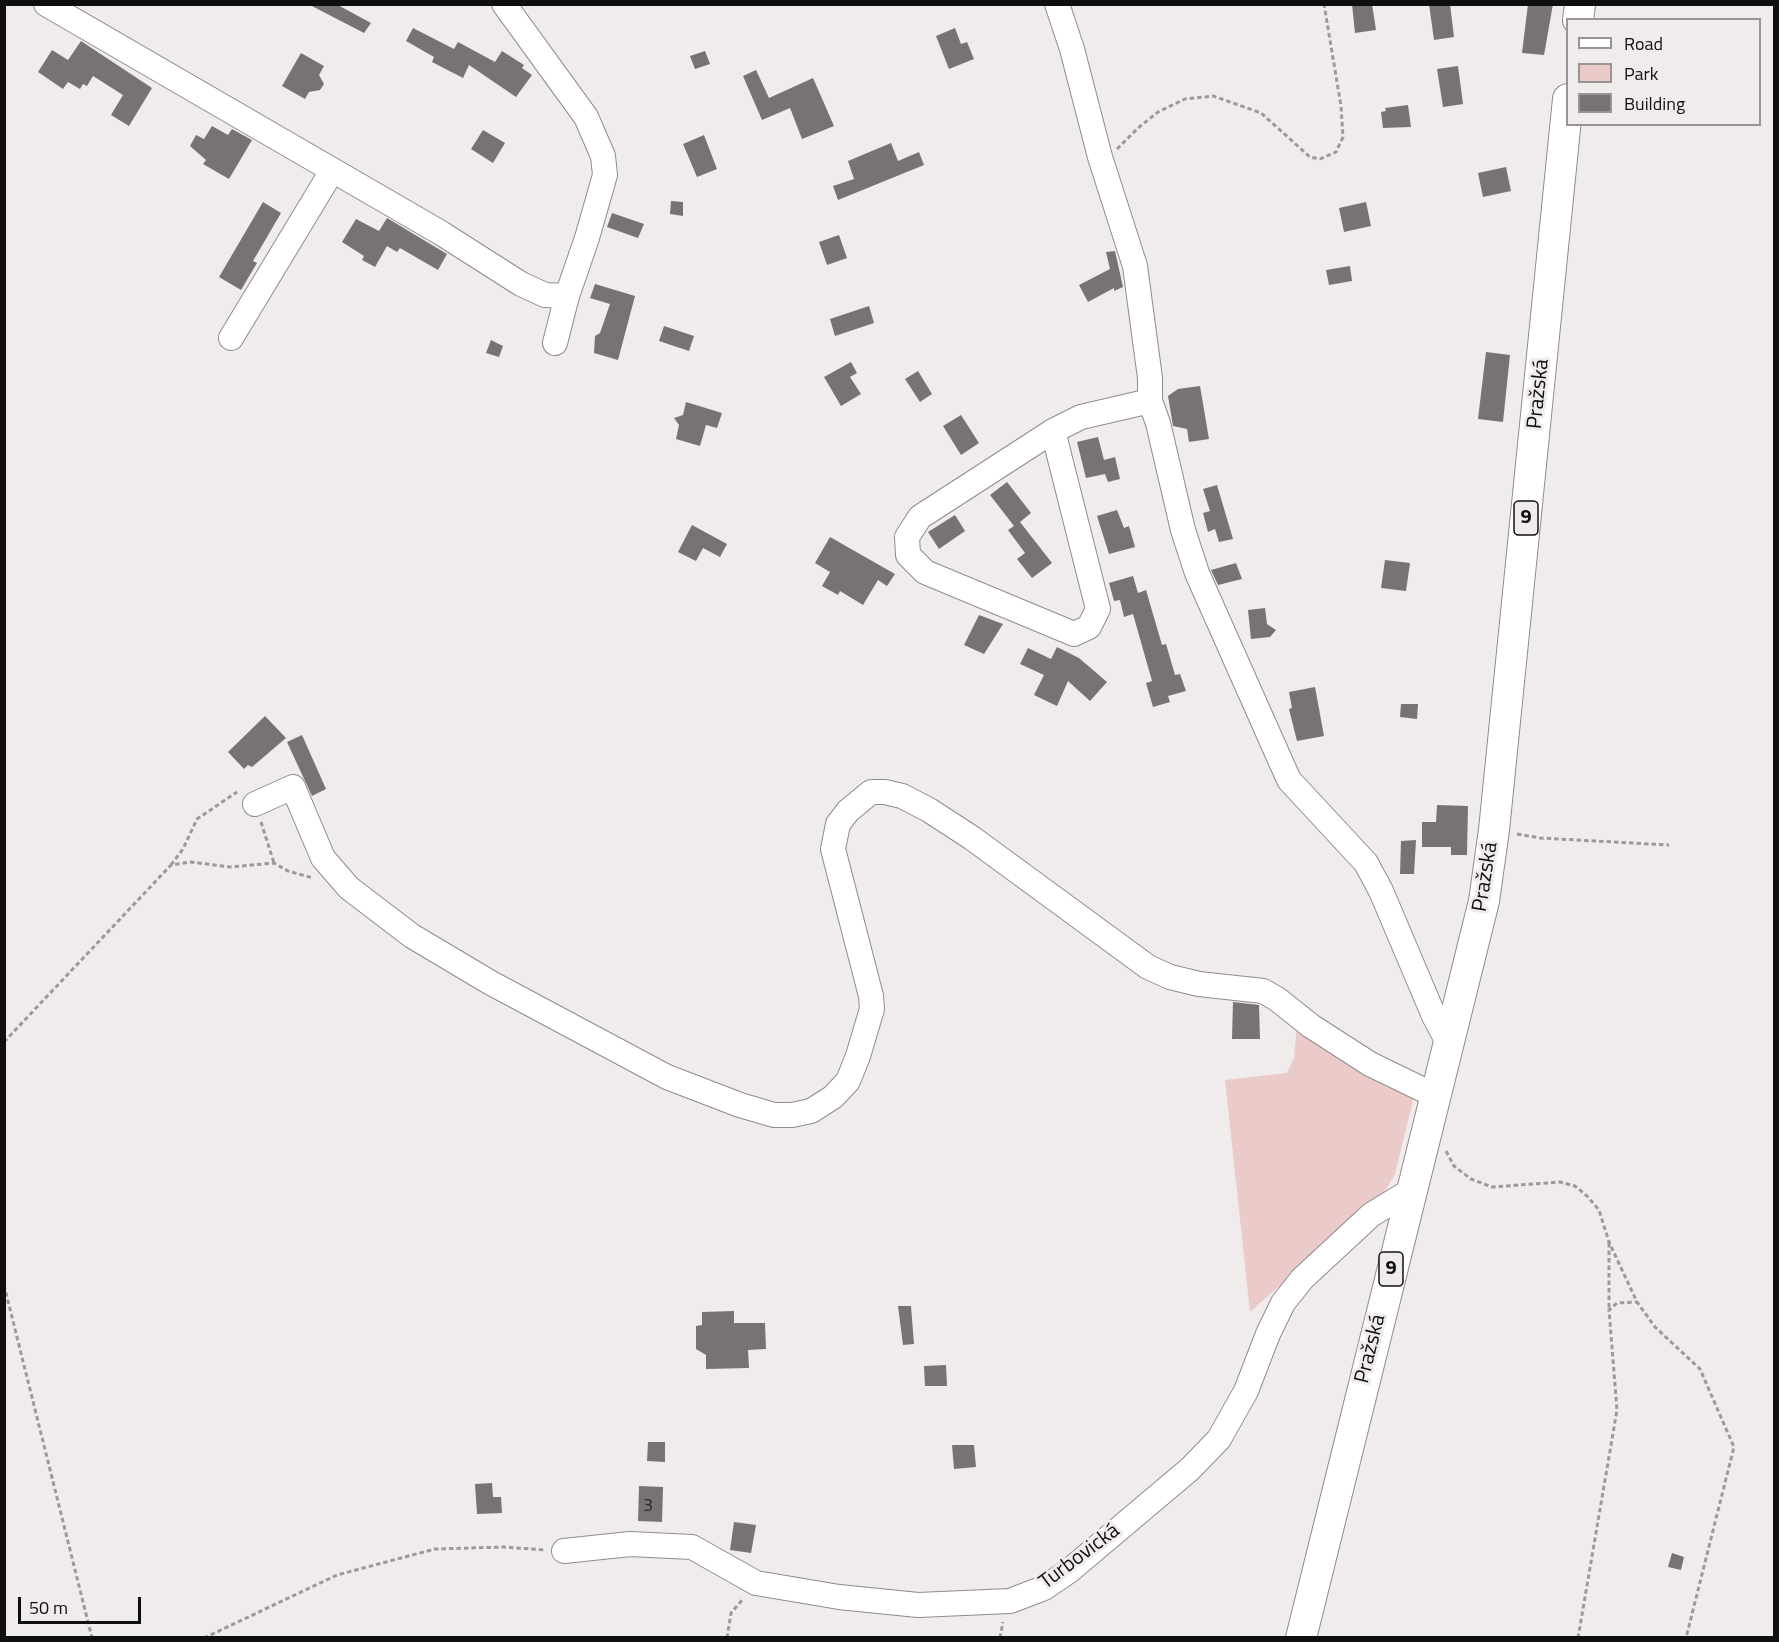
<!DOCTYPE html>
<html>
<head>
<meta charset="utf-8">
<style>
	body { margin:0 }
	#map { position:relative; width:1779px; height:1642px; overflow:hidden; background:#f1ecec; font-family:"Titillium Web",sans-serif }
	canvas { display:block }
	.frame { position:absolute; inset:0; border:6px solid #100f0f; pointer-events:none }
	.legend { position:absolute; left:1566px; top:18px; width:195px; height:108px; box-sizing:border-box; background:#f1ecec; border:2px solid #979494; margin:0; padding:8px 10px; list-style:none; font-size:18px; color:#100f0f }
	.legend li { display:flex; align-items:center; gap:12px; height:30px }
	.legend b { width:30px; border:2px solid #979494 }
	.scale { position:absolute; left:18px; top:1597px; width:123px; height:27px; box-sizing:border-box; border:3px solid #100f0f; border-top:0; padding-left:8px; font-size:18px; line-height:21px; white-space:nowrap; color:#100f0f; -webkit-text-stroke:4px #f1ecec; paint-order:stroke }
</style>
</head>
<body>
<div id="map">
<canvas width="1779" height="1642"></canvas>
<div class="frame"></div>
<ul class="legend">
<li><b style="height:8px;background:#fff"></b>Road</li>
<li><b style="height:16px;background:#ebcaca"></b>Park</li>
<li><b style="height:16px;background:#777373"></b>Building</li>
</ul>
<div class="scale">50 m</div>
</div>
<script>
const c = document.querySelector('canvas').getContext('2d');
c.lineJoin = 'round';
function fill(path, color) { c.fillStyle = color; c.fill(path, 'evenodd'); }
const poly = rows => new Path2D(rows.map(r => 'M' + r).join(''));
function trace(path, color, width, dash) { c.strokeStyle = color; c.lineWidth = width; c.lineCap = dash ? 'butt' : 'round'; c.setLineDash(dash || []); c.stroke(path); }
function drawText(font, color, halo, rows, align = 'center') {
  c.font = font + ' "Titillium Web",sans-serif'; c.lineWidth = 6; c.setLineDash([]); c.textBaseline = 'middle'; c.strokeStyle = halo; c.fillStyle = color; for (const [text, x, y, turn = 0] of rows) {
    c.save(); c.translate(x, y); c.rotate((+turn || 0) * Math.PI / 180); c.textAlign = isNaN(turn) ? turn : align; if (halo) c.strokeText(text, 0, 0); c.fillText(text, 0, 0); c.restore();
  }
}
const green = poly([
	[1297,1024,1415,1092,1395,1174,1384,1193,1250,1312,1225,1080,1287,1073,1294,1058]
]);
const building = poly([
	[308,4,336,4,371,23,364,33],
	[1352,4,1372,4,1376,30,1355,33],
	[1429,4,1450,4,1454,37,1434,40],
	[1528,4,1553,4,1544,55,1522,53],
	[413,28,454,49,458,42,495,62,502,51,524,65,522,68,532,75,516,97,469,65,463,78,432,62,434,57,406,41],
	[955,28,961,44,967,42,974,59,949,69,936,36],
	[81,41,152,88,129,126,111,115,123,95,93,76,87,86,83,84,80,89,68,82,63,89,38,72,52,50,68,60],
	[705,51,710,64,695,69,690,56],
	[301,53,324,66,319,75,324,84,320,90,309,92,305,99,282,86],
	[1458,66,1463,104,1443,107,1437,69],
	[756,70,769,98,813,78,834,126,802,139,790,108,762,120,743,76],
	[1408,105,1411,127,1383,128,1381,112,1386,111,1385,108],
	[212,126,228,135,232,129,252,140,229,179,203,164,206,160,190,146,196,135,204,139],
	[483,130,505,143,493,163,471,149],
	[704,135,717,169,697,177,683,144],
	[891,143,898,161,919,152,924,165,838,200,833,186,854,179,848,161],
	[1506,167,1511,191,1483,197,1478,173],
	[671,201,683,202,683,216,670,214],
	[263,202,281,213,253,261,257,263,241,290,219,277],
	[1366,202,1371,226,1344,232,1339,208],
	[612,213,644,224,638,238,607,227],
	[387,218,447,254,438,270,400,248,397,252,387,246,375,267,362,260,364,256,342,242,356,219,379,231],
	[839,235,847,258,827,265,819,242],
	[1115,251,1123,287,1114,291,1114,288,1088,302,1079,285,1110,269,1106,252],
	[1350,266,1352,281,1329,285,1326,270],
	[595,284,635,296,618,360,594,353,595,336,600,333,610,304,590,298],
	[869,306,874,323,835,336,830,319],
	[664,326,694,336,689,351,659,341],
	[491,340,503,346,499,357,486,353],
	[1486,352,1510,355,1503,422,1478,419],
	[851,362,857,373,850,377,861,394,841,406,824,377],
	[918,371,932,394,920,402,905,379],
	[1200,386,1209,439,1189,442,1187,429,1173,426,1168,396,1178,389],
	[686,402,722,413,717,428,706,425,700,446,676,439,679,425,674,418,683,415],
	[961,415,979,443,961,455,943,426],
	[1098,437,1104,460,1115,457,1120,479,1108,482,1105,474,1086,478,1077,442],
	[1007,482,1031,513,1020,522,1052,563,1032,578,1017,559,1025,553,1008,530,1014,526,990,495],
	[1217,485,1233,539,1219,542,1215,529,1208,532,1203,513,1210,511,1203,489],
	[1117,510,1124,528,1129,526,1135,547,1109,554,1097,516],
	[955,515,965,531,939,549,928,532],
	[692,525,727,544,720,557,703,548,696,561,678,552],
	[830,537,895,574,887,586,878,580,863,605,840,591,838,595,822,586,830,572,815,563],
	[1385,560,1410,563,1406,591,1381,588],
	[1236,563,1242,579,1218,585,1211,570],
	[1133,576,1138,593,1146,590,1162,645,1166,644,1175,675,1180,674,1186,691,1168,696,1170,702,1153,707,1146,683,1152,681,1133,614,1124,617,1120,600,1114,601,1109,583],
	[1265,608,1267,624,1276,630,1270,637,1251,639,1248,610],
	[979,615,1003,624,984,654,964,645],
	[1057,647,1079,658,1107,682,1090,701,1068,681,1057,706,1034,695,1044,675,1020,664,1028,648,1051,659],
	[1315,687,1324,736,1297,741,1289,709,1292,708,1289,692],
	[1401,704,1418,704,1417,719,1400,717],
	[265,716,286,738,252,767,248,765,244,769,228,752],
	[302,735,326,789,312,796,287,742],
	[1437,805,1468,806,1467,855,1451,855,1451,847,1422,847,1422,822,1436,822],
	[1416,840,1414,874,1400,874,1401,841],
	[1233,1002,1259,1005,1260,1039,1232,1039],
	[898,1306,911,1306,914,1344,903,1345],
	[734,1311,734,1323,765,1323,766,1349,748,1350,749,1368,706,1369,706,1355,696,1349,696,1326,702,1325,702,1312],
	[946,1365,947,1386,925,1386,924,1366],
	[648,1442,665,1442,665,1462,647,1461],
	[952,1445,974,1445,976,1467,954,1469],
	[492,1483,493,1497,501,1497,502,1513,477,1514,475,1484],
	[639,1486,663,1487,662,1522,638,1521],
	[734,1522,756,1525,751,1553,730,1550],
	[1672,1553,1684,1557,1681,1570,1668,1567]
]);
const path = poly([
	[1117,149,1138,128,1158,112,1185,99,1213,96,1261,113,1310,157,1320,159,1336,152,1343,137,1341,106,1324,4],
	[261,822,274,863],
	[1517,834,1540,838,1669,845],
	[171,865,183,849,197,819,237,792],
	[4,1042,171,865,191,862,230,867,274,863,288,871,313,878],
	[1446,1151,1454,1166,1471,1179,1492,1187,1560,1182,1575,1186,1587,1196,1599,1210,1609,1242,1637,1302,1655,1327,1700,1369,1734,1447,1686,1638],
	[1609,1243,1609,1310],
	[4,1285,92,1638],
	[204,1638,337,1575,435,1549,504,1547,545,1550],
	[727,1638,731,1613,743,1599],
	[1000,1638,1003,1622],
	[1578,1638,1617,1410,1609,1310,1617,1303,1637,1302]
]);
const minor = poly([
	[46,4,441,233,521,284,545,295,567,296,587,238,605,175,603,156,586,117,504,4],
	[1057,4,1072,49,1100,157,1135,266,1150,378,1150,401,1158,423,1183,530,1197,573,1289,780,1366,863,1381,891,1434,1016,1450,1046],
	[231,338,332,171],
	[555,343,567,296],
	[1053,431,1098,609,1089,627,1074,634,925,572,908,555,907,537,920,517,1053,431,1081,417,1150,401],
	[255,804,293,787,323,858,349,888,412,936,491,983,667,1077,740,1105,774,1115,792,1115,811,1111,833,1097,848,1081,858,1056,872,1009,871,996,833,849,838,824,848,811,871,792,885,792,902,796,929,810,972,838,1148,967,1170,977,1199,984,1263,991,1277,999,1311,1026,1370,1064,1436,1096],
	[564,1551,630,1544,692,1547,756,1583,839,1597,918,1605,1010,1601,1044,1588,1069,1571,1190,1469,1219,1439,1246,1391,1268,1334,1283,1303,1302,1279,1371,1215,1410,1191]
]);
const major = poly([
	[1578,20,1580,4],
	[1301,1638,1484,901,1494,830,1568,99]
]);
const numberNames = [
	["3",648,1507]
];
const shields = [
	[1526,518,24],
	[1391,1269,24]
];
const shieldNames = [
	["9",1526,518],
	["9",1391,1269]
];
const streetNames = [
	["Pražská",1539,394,-84],
	["Pražská",1486,877,-81],
	["Pražská",1371,1349,-76],
	["Turbovická",1080,1557,-37]
];
fill(green, '#ebcaca');
fill(building, '#777373');
trace(minor, '#908b8b', 26);
trace(major, '#908b8b', 32);
trace(path, '#9d9999', 3, [4.5, 3]);
trace(minor, '#fff', 24);
trace(major, '#fff', 30);
drawText('18px', '#2a2828', null, numberNames);
for (const [x, y, w] of shields) { const box = new Path2D(); box.roundRect(x - w / 2, y - 17, w, 34, 4.5); c.fillStyle = '#f1ecec'; c.fill(box); trace(box, '#100f0f', 1.5); }
drawText('bold 20px', '#100f0f', null, shieldNames);
drawText('21px', '#100f0f', '#f1ecec', streetNames);
</script>
</body>
</html>
